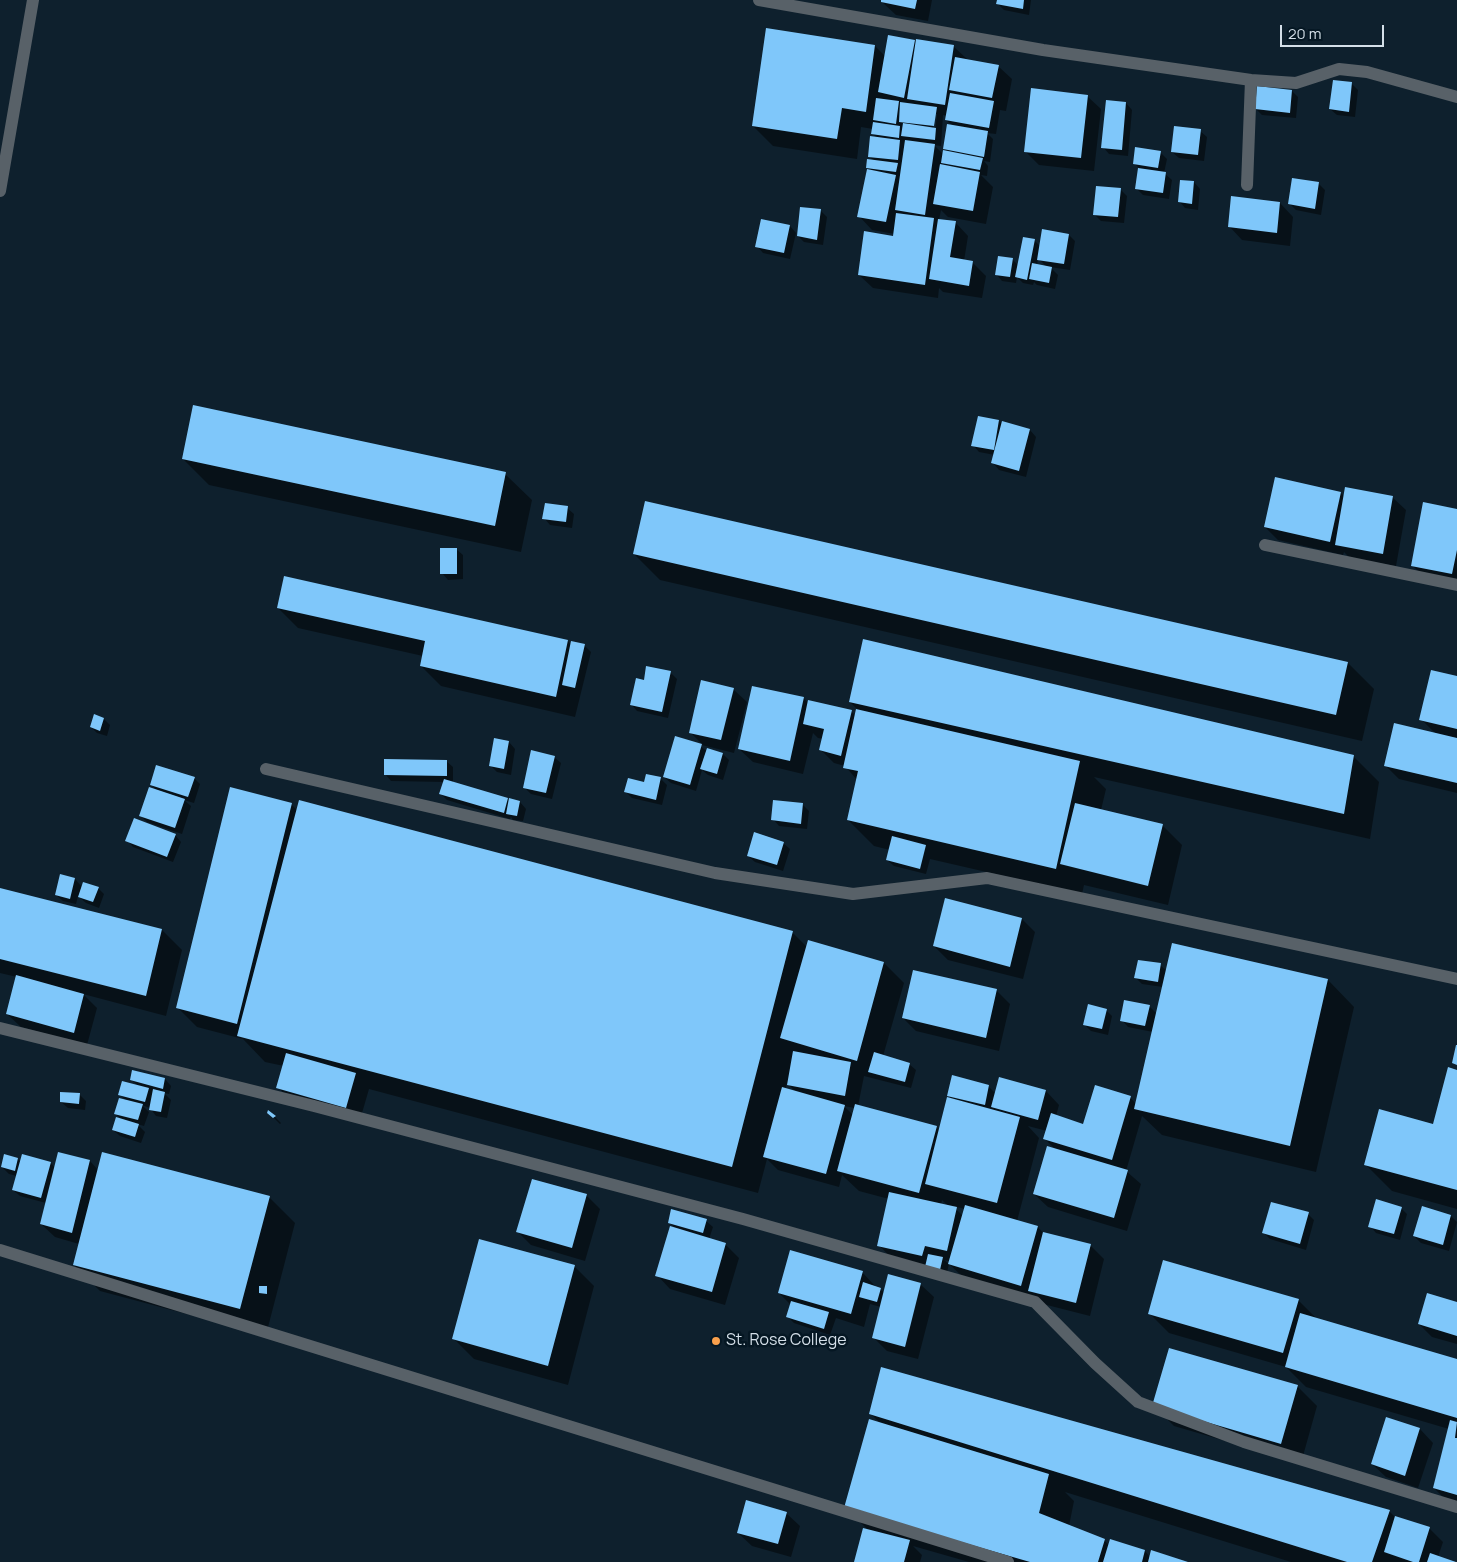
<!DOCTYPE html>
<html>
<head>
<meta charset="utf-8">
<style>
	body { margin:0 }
	#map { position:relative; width:1457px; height:1562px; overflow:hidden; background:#0e202d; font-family:Manrope,sans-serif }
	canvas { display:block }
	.scale { position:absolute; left:1280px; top:25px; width:104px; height:22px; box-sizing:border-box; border:2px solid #d4dfe8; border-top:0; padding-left:6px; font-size:15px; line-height:18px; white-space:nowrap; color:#d4dfe8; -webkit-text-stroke:4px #051723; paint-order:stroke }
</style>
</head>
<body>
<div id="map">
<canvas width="1457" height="1562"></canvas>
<div class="scale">20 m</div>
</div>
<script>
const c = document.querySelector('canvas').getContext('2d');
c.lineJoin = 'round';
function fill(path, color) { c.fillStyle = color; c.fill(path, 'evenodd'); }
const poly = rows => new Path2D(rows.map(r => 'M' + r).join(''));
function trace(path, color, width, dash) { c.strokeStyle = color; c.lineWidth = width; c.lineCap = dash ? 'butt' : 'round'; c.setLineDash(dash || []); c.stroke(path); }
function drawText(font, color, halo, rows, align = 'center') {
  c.font = font + ' Manrope,sans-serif'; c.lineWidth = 5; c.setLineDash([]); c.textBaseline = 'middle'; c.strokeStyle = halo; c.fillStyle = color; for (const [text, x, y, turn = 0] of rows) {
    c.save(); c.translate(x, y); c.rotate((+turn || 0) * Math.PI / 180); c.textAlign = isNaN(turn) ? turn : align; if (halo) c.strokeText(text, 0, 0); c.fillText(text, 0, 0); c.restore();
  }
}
const shadow = poly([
	[883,0,932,0,928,21,896,15,882,2],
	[998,0,1031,0,1029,15,1004,10,998,4],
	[768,30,875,46,886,57,889,36,953,46,967,59,998,66,1012,79,1006,111,1000,110,996,134,987,133,993,139,990,162,984,161,988,166,987,176,981,175,993,187,986,224,948,217,941,210,939,220,955,222,968,236,964,261,972,262,986,276,982,298,943,292,939,288,938,298,873,288,859,275,894,238,895,234,872,230,859,216,867,168,874,161,869,156,877,138,872,133,873,129,861,127,857,159,773,146,753,126],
	[935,114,937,114,935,133,932,133],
	[943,115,947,116,946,120,953,126,944,149,948,153,943,154,934,145,941,146],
	[1351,83,1358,90,1355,117,1337,115,1330,109],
	[1292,91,1298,97,1296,118,1262,115,1256,109],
	[1087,96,1101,109,1094,171,1039,165,1025,151],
	[1126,103,1132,110,1128,156,1109,154,1103,147],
	[1200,131,1207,137,1204,161,1179,158,1172,152],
	[1160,152,1167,159,1164,173,1172,180,1169,199,1143,195,1136,188,1139,168,1134,163],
	[1194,182,1200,189,1198,210,1185,208,1179,201],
	[1318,183,1325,190,1321,215,1296,210,1290,204],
	[1120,189,1127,196,1124,223,1101,221,1095,215],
	[1280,203,1293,217,1290,246,1242,240,1229,226],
	[802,208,821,211,827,217,823,245,804,242,798,236],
	[790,226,796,233,790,259,763,253,757,246],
	[1069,235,1075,241,1070,270,1050,267,1058,275,1055,289,1037,285,1034,282,1033,285,1023,283,1017,277,1016,283,1002,281,996,274,1012,259,1018,265,1034,240,1041,247],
	[1038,259,1042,262,1046,267,1037,265],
	[979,417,999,421,1003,425,1003,423,1030,430,1036,437,1026,477,999,470,993,463,995,455,979,452,973,445],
	[183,459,505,474,532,500,521,552,209,485],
	[1341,493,1345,497,1392,497,1406,510,1396,566,1350,558,1344,552,1343,555,1278,540,1265,527],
	[567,508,574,514,572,528,550,525,544,518],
	[1457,511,1457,585,1426,579,1412,565],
	[456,549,463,555,463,579,448,580,442,573],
	[634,554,1348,663,1374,689,1362,741,660,580],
	[278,608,568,641,571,645,584,645,591,652,575,717,441,686,421,666,423,656,298,628],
	[670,672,677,679,668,718,637,711,631,704,645,681],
	[1457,677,1457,793,1399,779,1386,766,1436,734,1421,719],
	[753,687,804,699,809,703,851,711,856,716,857,709,850,702,1353,756,1379,782,1370,839,1094,777,1106,789,1101,810,1162,825,1182,845,1168,905,1084,885,1082,894,930,859,926,874,894,866,887,860,890,850,874,846,848,820,857,780,845,766,834,763,821,750,823,739,818,738,813,733,803,774,753,762,739,749],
	[733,689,747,702,734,753,702,745,701,747,707,751,723,754,729,760,723,780,708,775,702,770,696,791,671,783,664,777,675,737,703,745,690,732],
	[95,716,104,719,110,725,107,736,97,733,91,727],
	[509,742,515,749,511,775,497,772,491,766],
	[554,757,561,763,552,799,531,794,524,787],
	[446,761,453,767,453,783,520,802,526,809,523,821,513,820,511,817,510,819,447,800,441,794,445,782,391,781,385,774],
	[194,778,200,784,194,803,184,800,191,806,182,834,147,822,141,816,157,791,151,784],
	[660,778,667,785,662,805,632,798,626,792],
	[291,804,298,811,792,932,807,947,809,941,884,963,904,983,883,1056,909,1064,916,1070,911,1088,864,1076,858,1106,936,1127,940,1131,952,1100,949,1096,988,1086,996,1094,1046,1091,1059,1105,1056,1116,1084,1125,1130,1097,1136,1104,1153,1032,1128,1027,1122,1020,1149,1006,1157,1014,1163,987,1142,984,1136,978,1160,965,1167,971,1328,980,1354,1007,1316,1172,1162,1135,1142,1116,1126,1171,1141,1184,1127,1231,1048,1207,1034,1194,1056,1150,1045,1139,1047,1131,1028,1126,1039,1138,1017,1221,1038,1227,1044,1234,1090,1245,1104,1259,1090,1316,1043,1304,963,1277,949,1264,950,1261,944,1260,949,1264,946,1276,892,1259,879,1245,889,1199,859,1191,842,1175,839,1187,778,1170,767,1159,758,1193,369,1089,360,1120,291,1101,278,1087,284,1066,265,1062,243,1039,197,1027,177,1007],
	[787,1083,797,1093,785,1090],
	[844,1106,855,1108,853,1115],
	[942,1200,949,1207,941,1205],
	[953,1206,965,1209,963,1216],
	[802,804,809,811,807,829,779,826,773,819],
	[175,835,181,842,173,862,133,847,127,840],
	[783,843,790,849,783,871,755,862,748,856],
	[75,879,82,887,98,888,104,894,99,908,86,903,78,896,76,904,63,901,56,895],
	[0,889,162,930,182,950,166,1016,83,994,97,1008,87,1045,21,1027,7,1014,17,977,0,973],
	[1022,919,1035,932,1023,979,948,960,934,946],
	[914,971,997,991,1010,1004,999,1051,916,1031,903,1018],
	[1106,1010,1112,1016,1108,1035,1091,1031,1085,1025],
	[133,1071,165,1079,171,1086,169,1094,164,1093,171,1100,167,1118,156,1116,150,1108,142,1105,149,1112,144,1126,137,1124,145,1132,141,1143,120,1136,113,1130,122,1120,116,1114,126,1101,120,1094,138,1086,131,1079],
	[1457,1071,1457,1209,1392,1191,1366,1165,1434,1125],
	[79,1094,86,1101,85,1110,68,1108,61,1102],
	[269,1112,275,1117,281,1123,280,1124,275,1119],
	[17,1159,21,1162,51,1163,55,1168,90,1161,98,1170,269,1197,295,1223,266,1335,100,1291,74,1265,79,1244,55,1237,41,1224,46,1203,20,1196,13,1190,17,1176,9,1174,2,1167],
	[586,1195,600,1209,585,1261,531,1245,518,1232],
	[1401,1208,1407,1214,1400,1240,1376,1233,1370,1226],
	[1308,1214,1314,1220,1306,1250,1270,1239,1264,1233],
	[1451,1216,1457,1222,1449,1251,1421,1243,1414,1236],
	[706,1221,713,1227,709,1239,725,1244,739,1258,725,1305,670,1289,657,1275,677,1230,669,1222],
	[574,1266,594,1286,568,1385,474,1359,454,1339],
	[862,1272,875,1286,875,1287,880,1289,885,1293,920,1284,934,1297,918,1359,887,1351,874,1338,881,1307,870,1304,864,1327,836,1318,830,1335,794,1323,788,1317,791,1305,779,1293],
	[1298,1300,1317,1319,1457,1360,1457,1504,1447,1501,1434,1488,1449,1429,1306,1387,1286,1367,1169,1333,1149,1313],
	[1457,1303,1457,1344,1432,1337,1419,1324],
	[1297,1386,1317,1406,1301,1463,1174,1426,1154,1406],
	[871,1414,1389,1511,1396,1518,1430,1529,1443,1542,1438,1557,1453,1562,1291,1562,1065,1492,1074,1501,1069,1526,1104,1540,1109,1545,1111,1541,1145,1551,1150,1557,1186,1562,969,1562,913,1546,922,1555,920,1562,855,1562,869,1531,845,1507,881,1424],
	[1420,1429,1433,1443,1418,1488,1386,1477,1372,1464],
	[786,1513,800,1526,791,1557,752,1546,738,1533]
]);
const building = poly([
	[881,0,917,0,915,9,881,2],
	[997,0,1024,0,1023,9,996,4],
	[766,28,875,45,866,112,842,108,837,139,752,126],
	[888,35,915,40,904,98,878,92],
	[916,39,954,45,945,105,907,99],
	[955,57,999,65,992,98,949,90],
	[1333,80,1352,82,1349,112,1329,109],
	[1257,86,1292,90,1290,113,1255,109],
	[1031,88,1088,95,1081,158,1024,152],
	[950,93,994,101,989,128,945,120],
	[876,98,899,101,896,124,873,120],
	[1106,100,1126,102,1122,150,1101,148],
	[900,102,937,107,934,126,899,122],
	[873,122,900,126,899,138,871,134],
	[903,123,936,128,935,140,901,136],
	[947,124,988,131,984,157,943,149],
	[1174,126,1201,129,1198,155,1171,152],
	[870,136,900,140,898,160,868,157],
	[905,140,935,144,925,215,895,210],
	[1135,147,1161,151,1158,168,1133,164],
	[943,150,983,158,980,170,941,163],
	[867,159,898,163,896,172,866,168],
	[940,164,980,172,973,211,933,204],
	[1138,168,1166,172,1163,193,1135,189],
	[867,169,896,175,886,222,857,217],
	[1292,178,1319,182,1315,209,1288,204],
	[1180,180,1194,181,1192,204,1178,202],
	[1096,186,1121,188,1118,217,1093,215],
	[1231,196,1280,202,1277,233,1228,227],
	[800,207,821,209,817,240,797,236],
	[896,213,934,218,925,285,858,275,864,231,893,236],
	[761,219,790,225,784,253,755,247],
	[938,219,956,221,950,257,973,261,969,286,929,279],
	[1042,229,1069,234,1064,264,1037,260],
	[1023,237,1035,239,1027,280,1015,277],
	[998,256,1013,258,1010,277,995,275],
	[1032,263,1052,267,1049,283,1029,279],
	[193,405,506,472,495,526,182,459],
	[978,416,999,420,994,450,971,446],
	[1002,421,1030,429,1019,471,991,463],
	[1275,477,1341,492,1330,542,1264,527],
	[1345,487,1393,496,1383,554,1335,545],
	[645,501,1348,662,1336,715,633,554],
	[1423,502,1457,509,1457,550,1452,574,1411,566],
	[545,503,568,506,566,522,542,519],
	[440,548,457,548,457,574,440,574],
	[284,576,568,640,556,697,420,666,425,641,277,608],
	[863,639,1354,755,1344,814,849,702],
	[571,641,585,644,575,688,562,685],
	[646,666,671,671,662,712,630,705,636,678,644,680],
	[1431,670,1457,676,1457,729,1419,720],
	[701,680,734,688,721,740,689,733],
	[752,686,804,697,790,761,738,749],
	[808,700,852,710,841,756,819,750,824,729,803,724],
	[856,709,1080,761,1056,869,847,820,858,771,843,768],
	[94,714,104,718,100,731,90,727],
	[1394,723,1457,738,1457,783,1384,766],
	[675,736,702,744,690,785,663,777],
	[494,738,509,741,504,769,489,766],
	[707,748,723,753,717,774,700,769],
	[531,750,555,756,546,793,523,788],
	[384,759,447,760,447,776,384,775],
	[156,765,195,777,188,797,150,785],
	[646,774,661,777,656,800,624,792,628,778,644,782],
	[444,779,508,798,504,813,439,794],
	[149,787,185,799,175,828,139,816],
	[230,787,292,803,237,1024,176,1008],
	[509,798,520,801,517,816,506,814],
	[299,800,793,931,732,1167,237,1036],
	[773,800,803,803,801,824,771,820],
	[1075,803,1163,824,1148,886,1060,864],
	[134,818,176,834,167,857,125,841],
	[754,832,784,842,777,865,747,856],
	[892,836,926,845,920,869,886,860],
	[60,874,75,878,70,899,55,895],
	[83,882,99,887,93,902,78,897],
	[0,888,162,929,146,996,0,959],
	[945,898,1022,918,1010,967,933,946],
	[808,940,884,962,857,1061,780,1038],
	[1172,943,1328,979,1290,1146,1134,1109],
	[1138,960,1161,963,1158,982,1134,978],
	[913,970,997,989,986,1038,902,1018],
	[16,975,84,994,74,1033,6,1014],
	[1124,1000,1150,1005,1145,1026,1120,1021],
	[1088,1004,1107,1009,1102,1029,1083,1025],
	[1456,1045,1457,1045,1457,1065,1452,1063],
	[793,1051,851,1062,845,1096,787,1085],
	[874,1052,910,1063,905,1082,868,1072],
	[286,1053,356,1073,346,1108,276,1088],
	[1448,1067,1457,1070,1457,1190,1364,1165,1379,1109,1433,1124],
	[132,1070,165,1078,163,1089,130,1080],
	[952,1075,989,1085,985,1105,947,1096],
	[999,1077,1046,1090,1038,1120,991,1107],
	[122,1081,149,1088,145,1102,118,1095],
	[1095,1085,1131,1096,1112,1160,1043,1139,1051,1113,1083,1124],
	[782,1087,845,1105,826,1174,763,1157],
	[153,1089,165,1092,161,1112,149,1110],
	[60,1092,80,1093,79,1104,60,1102],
	[947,1097,1020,1117,997,1203,925,1184],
	[119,1098,143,1104,138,1120,114,1114],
	[855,1104,937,1126,919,1193,837,1171],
	[268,1110,276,1116,273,1118,267,1113],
	[116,1117,139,1124,135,1137,112,1130],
	[1047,1146,1128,1170,1114,1218,1033,1194],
	[58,1152,90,1160,72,1233,40,1224],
	[102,1152,270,1196,240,1309,73,1265],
	[4,1154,18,1158,15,1171,1,1167],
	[22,1154,51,1162,41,1198,12,1190],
	[532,1179,587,1194,572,1248,516,1232],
	[889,1192,957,1207,947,1251,925,1246,922,1256,877,1246],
	[1376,1199,1402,1207,1394,1234,1368,1227],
	[1271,1202,1309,1212,1300,1244,1262,1233],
	[965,1205,1038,1226,1021,1286,948,1264],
	[1422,1206,1451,1215,1443,1245,1413,1236],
	[671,1209,707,1219,703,1233,668,1223],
	[670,1226,726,1243,712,1292,655,1276],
	[1043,1232,1091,1244,1076,1303,1028,1291],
	[479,1239,575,1265,548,1366,452,1339],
	[790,1250,863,1271,851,1314,778,1293],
	[928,1254,943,1257,940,1270,925,1267],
	[1163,1260,1299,1299,1283,1353,1148,1314],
	[888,1274,921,1283,905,1347,872,1338],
	[863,1282,881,1288,877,1302,859,1297],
	[259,1286,267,1286,267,1294,259,1293],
	[1427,1293,1457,1302,1457,1336,1418,1324],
	[791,1301,829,1312,824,1329,786,1317],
	[1300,1313,1457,1359,1457,1418,1285,1367],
	[1169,1348,1298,1385,1281,1444,1152,1406],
	[881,1367,1390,1510,1372,1562,1347,1562,869,1414],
	[1386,1417,1420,1428,1405,1476,1371,1464],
	[869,1419,1049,1474,1039,1513,1105,1539,1098,1562,1030,1562,844,1508],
	[1450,1420,1457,1422,1455,1438,1457,1438,1457,1495,1433,1488],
	[746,1500,787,1512,778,1544,737,1533],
	[1395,1516,1430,1527,1419,1562,1413,1562,1384,1552],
	[863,1528,910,1540,904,1562,854,1562],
	[1110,1539,1145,1550,1142,1562,1103,1562],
	[1151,1550,1188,1562,1148,1562],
	[1430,1553,1456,1562,1427,1562]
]);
const minor = poly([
	[759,0,1043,50,1251,80,1296,83,1339,69,1367,72,1457,97],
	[1247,185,1251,80],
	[0,191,33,0],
	[1265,545,1457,585],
	[266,769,715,873,853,894,987,878,1457,979],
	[0,1028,314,1106,743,1219,1035,1302,1095,1363,1138,1402,1244,1442,1457,1507],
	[0,1250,1008,1562]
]);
const markers = [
	[716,1341,5,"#f9a04c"]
];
const poiNames = [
	["St. Rose College",726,1341]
];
fill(shadow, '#0007');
fill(building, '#7fc7fa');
trace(minor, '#586168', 12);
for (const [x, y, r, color] of markers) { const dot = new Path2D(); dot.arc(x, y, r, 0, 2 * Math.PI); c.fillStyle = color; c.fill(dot); trace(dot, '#051723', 2); }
drawText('16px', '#d4dfe8', '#051723', poiNames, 'left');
</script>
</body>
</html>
